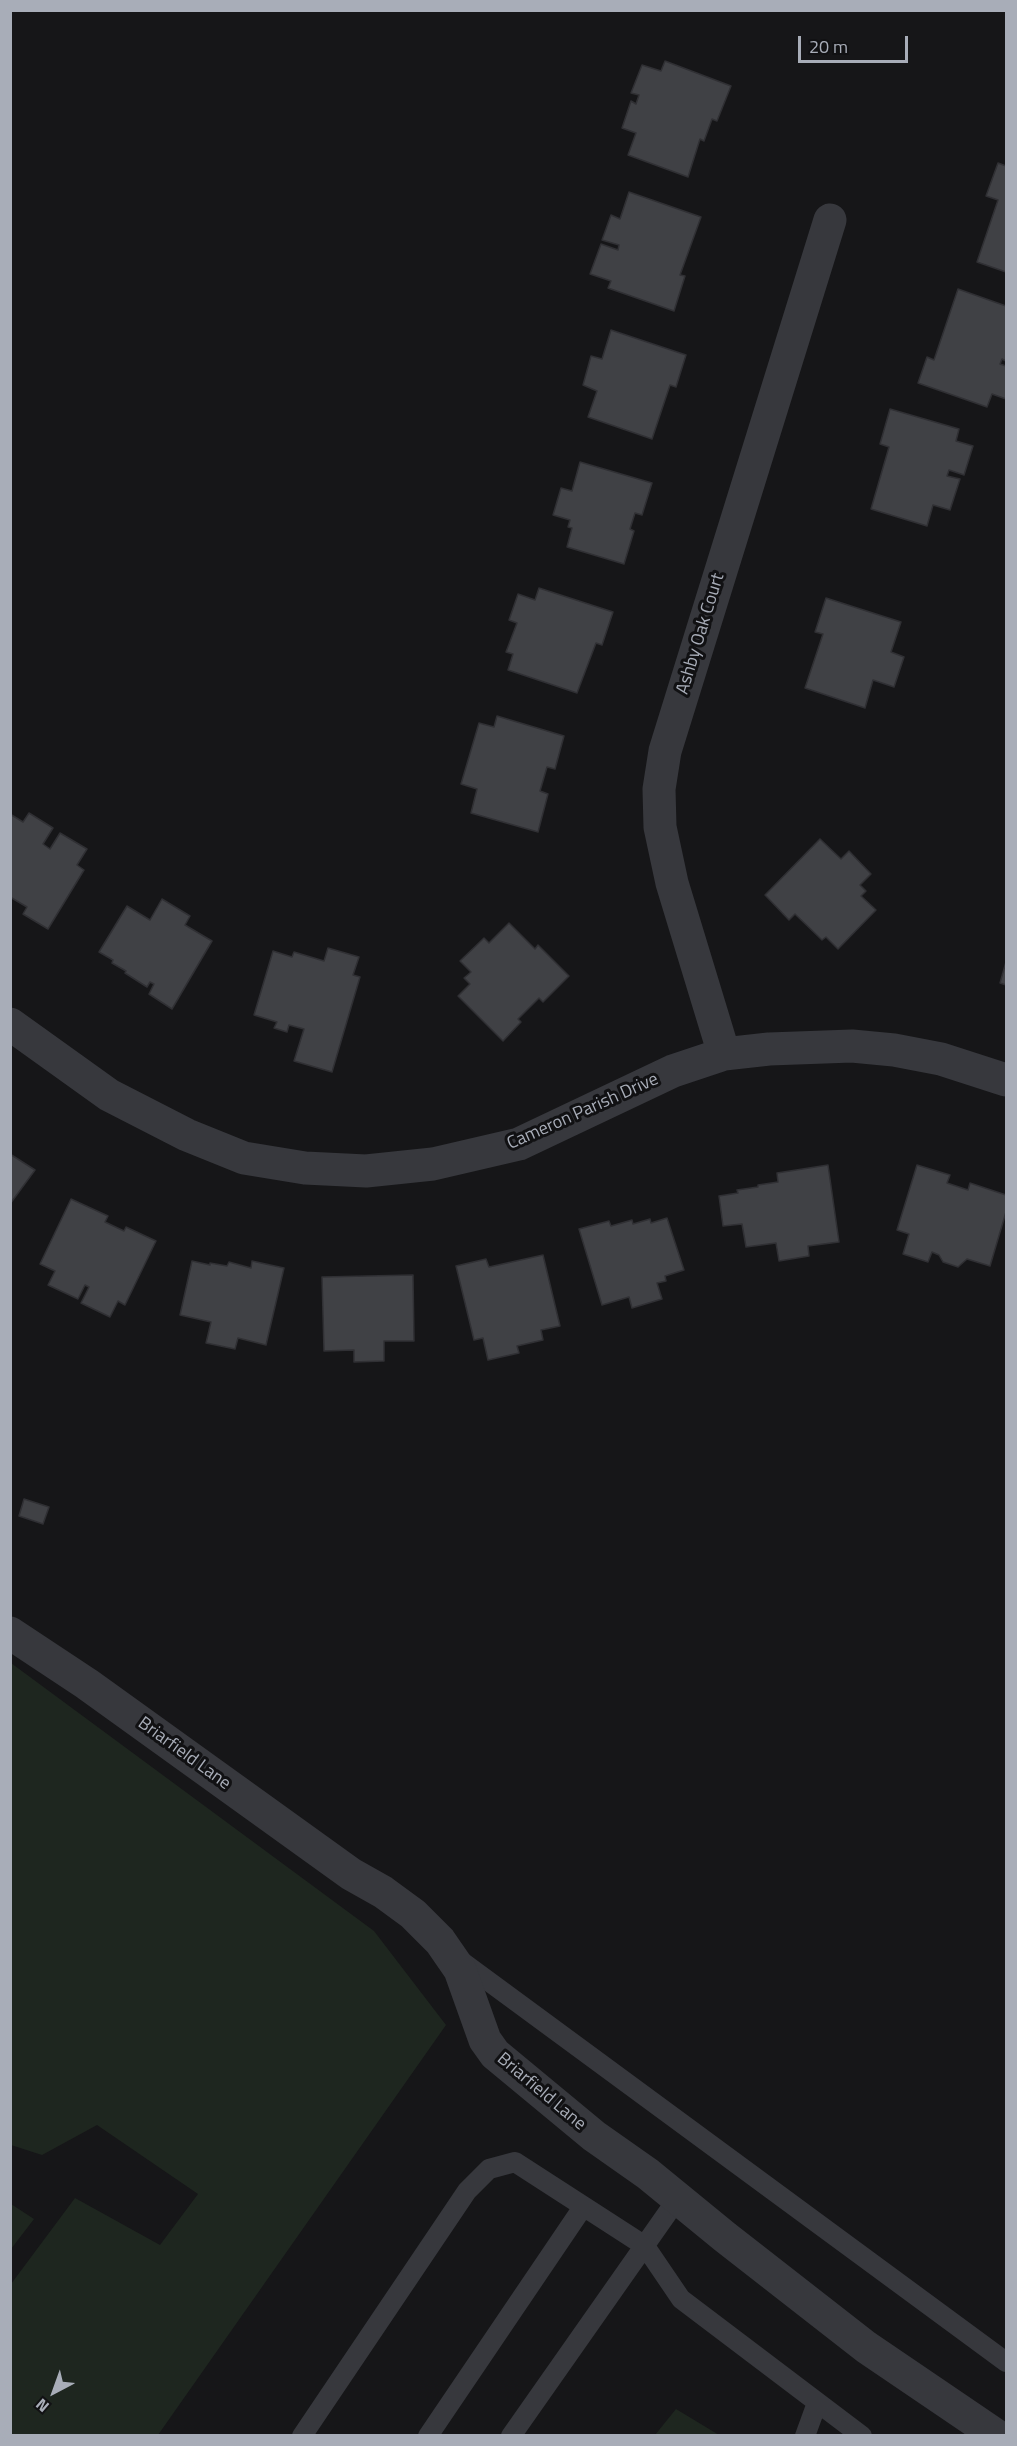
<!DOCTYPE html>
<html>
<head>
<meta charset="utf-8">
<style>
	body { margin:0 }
	#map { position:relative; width:1017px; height:2446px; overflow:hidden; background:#161618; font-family:"Titillium Web",sans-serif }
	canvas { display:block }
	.frame { position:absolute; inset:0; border:12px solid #a8adb8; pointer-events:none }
	.north { position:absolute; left:24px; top:2362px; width:60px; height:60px; -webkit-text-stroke:4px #111113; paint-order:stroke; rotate:221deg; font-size:16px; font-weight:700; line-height:24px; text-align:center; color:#a8adb8 }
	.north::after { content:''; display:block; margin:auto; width:21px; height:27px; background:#a8adb8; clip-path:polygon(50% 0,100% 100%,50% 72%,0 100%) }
	.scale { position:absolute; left:798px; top:36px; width:110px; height:27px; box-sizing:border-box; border:3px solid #a8adb8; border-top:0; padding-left:8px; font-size:18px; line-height:21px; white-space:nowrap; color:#a8adb8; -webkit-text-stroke:4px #111113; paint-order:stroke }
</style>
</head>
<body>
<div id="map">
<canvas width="1017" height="2446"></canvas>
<div class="frame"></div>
<div class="north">N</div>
<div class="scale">20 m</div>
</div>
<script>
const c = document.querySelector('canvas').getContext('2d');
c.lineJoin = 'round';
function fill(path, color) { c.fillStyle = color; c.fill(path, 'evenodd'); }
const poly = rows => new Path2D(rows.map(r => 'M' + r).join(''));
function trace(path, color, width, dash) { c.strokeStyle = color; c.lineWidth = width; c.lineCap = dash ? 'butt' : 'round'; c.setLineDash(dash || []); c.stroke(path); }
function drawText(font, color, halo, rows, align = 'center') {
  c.font = font + ' "Titillium Web",sans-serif'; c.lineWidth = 6; c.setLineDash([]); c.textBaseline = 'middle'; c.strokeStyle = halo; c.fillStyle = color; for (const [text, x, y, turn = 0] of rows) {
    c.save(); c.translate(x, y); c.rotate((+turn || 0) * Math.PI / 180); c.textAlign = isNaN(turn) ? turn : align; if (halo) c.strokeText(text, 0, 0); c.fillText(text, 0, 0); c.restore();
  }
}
const green = poly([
	[11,1663,374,1931,446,2025,158,2435,11,2435,11,2284,75,2198,160,2245,198,2194,97,2125,42,2155,11,2145],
	[11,2204,34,2219,11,2249],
	[676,2409,719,2435,655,2435]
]);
const building = poly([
	[665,61,731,86,717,121,712,119,704,141,700,139,688,177,628,155,636,133,622,128,631,101,636,104,639,95,631,93,642,65,661,71,665,61],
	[998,163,1006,166,1006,272,977,262,998,200,986,196,998,163],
	[629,192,701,217,680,275,685,276,674,311,608,288,611,281,590,274,601,244,618,250,619,245,602,240,611,215,620,219,629,192],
	[958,289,1006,306,1006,361,1002,359,1000,364,1006,366,1006,399,992,394,987,407,918,383,927,357,934,360,958,289],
	[611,330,686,355,676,387,670,385,652,439,588,417,597,391,583,385,591,356,602,359,611,330],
	[890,409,959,429,956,441,973,446,964,475,949,470,947,476,960,479,950,510,933,505,927,526,871,509,889,447,880,444,890,409],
	[580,462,652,483,642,515,635,513,630,529,634,531,624,564,567,547,572,528,568,527,570,520,553,515,561,488,572,491,580,462],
	[539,588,613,612,602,645,596,643,577,693,508,670,513,654,506,652,517,623,509,620,518,594,535,600,539,588],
	[826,598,901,622,891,652,904,657,894,687,873,680,865,708,805,688,823,634,815,632,826,598],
	[497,716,564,736,555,769,547,767,540,791,548,794,538,832,471,813,477,789,461,784,479,723,494,727,497,716],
	[29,813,53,828,43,844,50,849,60,833,87,849,77,865,84,870,48,929,23,914,27,907,10,897,10,814,23,822,29,813],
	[820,839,841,859,849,851,871,874,860,885,866,891,861,896,876,910,838,949,826,937,822,940,795,914,789,920,765,895,820,839],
	[162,899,190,916,185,925,212,941,172,1009,149,994,154,984,150,982,147,987,125,973,126,971,112,963,113,960,99,952,127,906,150,920,162,899],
	[509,923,535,949,538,945,569,976,543,1002,539,998,518,1019,521,1022,503,1041,458,996,470,984,464,978,471,972,460,961,484,938,489,943,509,923],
	[328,948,359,957,353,975,360,977,332,1072,294,1061,304,1029,289,1025,287,1032,274,1028,277,1022,254,1015,273,951,292,957,294,952,324,961,328,948],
	[1006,962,1006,985,1000,983,1006,962],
	[10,1154,35,1170,10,1204,10,1154],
	[828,1165,839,1242,808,1246,809,1256,779,1261,776,1243,746,1247,742,1224,723,1226,719,1196,738,1193,737,1190,758,1187,758,1185,778,1182,777,1173,828,1165],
	[917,1165,950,1175,947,1183,968,1190,970,1183,1006,1195,1006,1212,990,1266,967,1259,958,1267,943,1262,939,1255,932,1252,928,1262,903,1254,909,1234,897,1230,917,1165],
	[71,1199,108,1216,105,1222,124,1231,126,1227,156,1241,125,1305,118,1301,110,1317,81,1303,89,1287,85,1285,78,1299,48,1285,55,1271,40,1264,71,1199],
	[667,1218,684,1270,665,1276,666,1281,657,1283,662,1299,632,1308,629,1297,602,1305,579,1229,609,1221,611,1226,632,1220,633,1224,650,1219,651,1223,667,1218],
	[543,1255,560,1326,541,1330,543,1340,517,1346,519,1353,488,1360,483,1338,474,1340,456,1266,486,1259,489,1267,543,1255],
	[192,1261,210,1265,210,1263,227,1266,229,1262,251,1268,252,1261,284,1268,266,1345,238,1338,235,1349,206,1343,211,1322,180,1315,192,1261],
	[413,1275,414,1341,384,1341,384,1361,354,1362,354,1350,324,1351,322,1277,413,1275],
	[24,1499,49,1507,43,1524,19,1516,24,1499]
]);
const lane = poly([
	[457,1958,1006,2362],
	[302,2436,467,2191,489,2169,515,2162,645,2246,681,2299,862,2436],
	[428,2436,583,2207],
	[511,2436,678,2198],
	[805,2436,817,2403]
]);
const street = poly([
	[10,1024,109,1095,187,1135,244,1158,305,1168,366,1171,433,1164,519,1144,673,1071,724,1054,769,1049,852,1046,894,1050,941,1059,1006,1080],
	[724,1054,672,883,660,827,659,789,665,751,830,220],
	[10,1633,87,1684,351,1874,383,1892,413,1914,440,1941,460,1970,485,2040,495,2054,594,2136,648,2174,725,2237,866,2347,997,2436]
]);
const streetNames = [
	["Ashby Oak Court",701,634,-73],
	["Cameron Parish Drive",583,1112,-24],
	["Briarfield Lane",184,1754,36],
	["Briarfield Lane",541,2092,40]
];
fill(green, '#1e261f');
fill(building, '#404145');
trace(building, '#303034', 1.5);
trace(lane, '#37383d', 20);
trace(street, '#37383d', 33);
drawText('18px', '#a8adb8', '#111113', streetNames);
</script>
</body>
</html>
